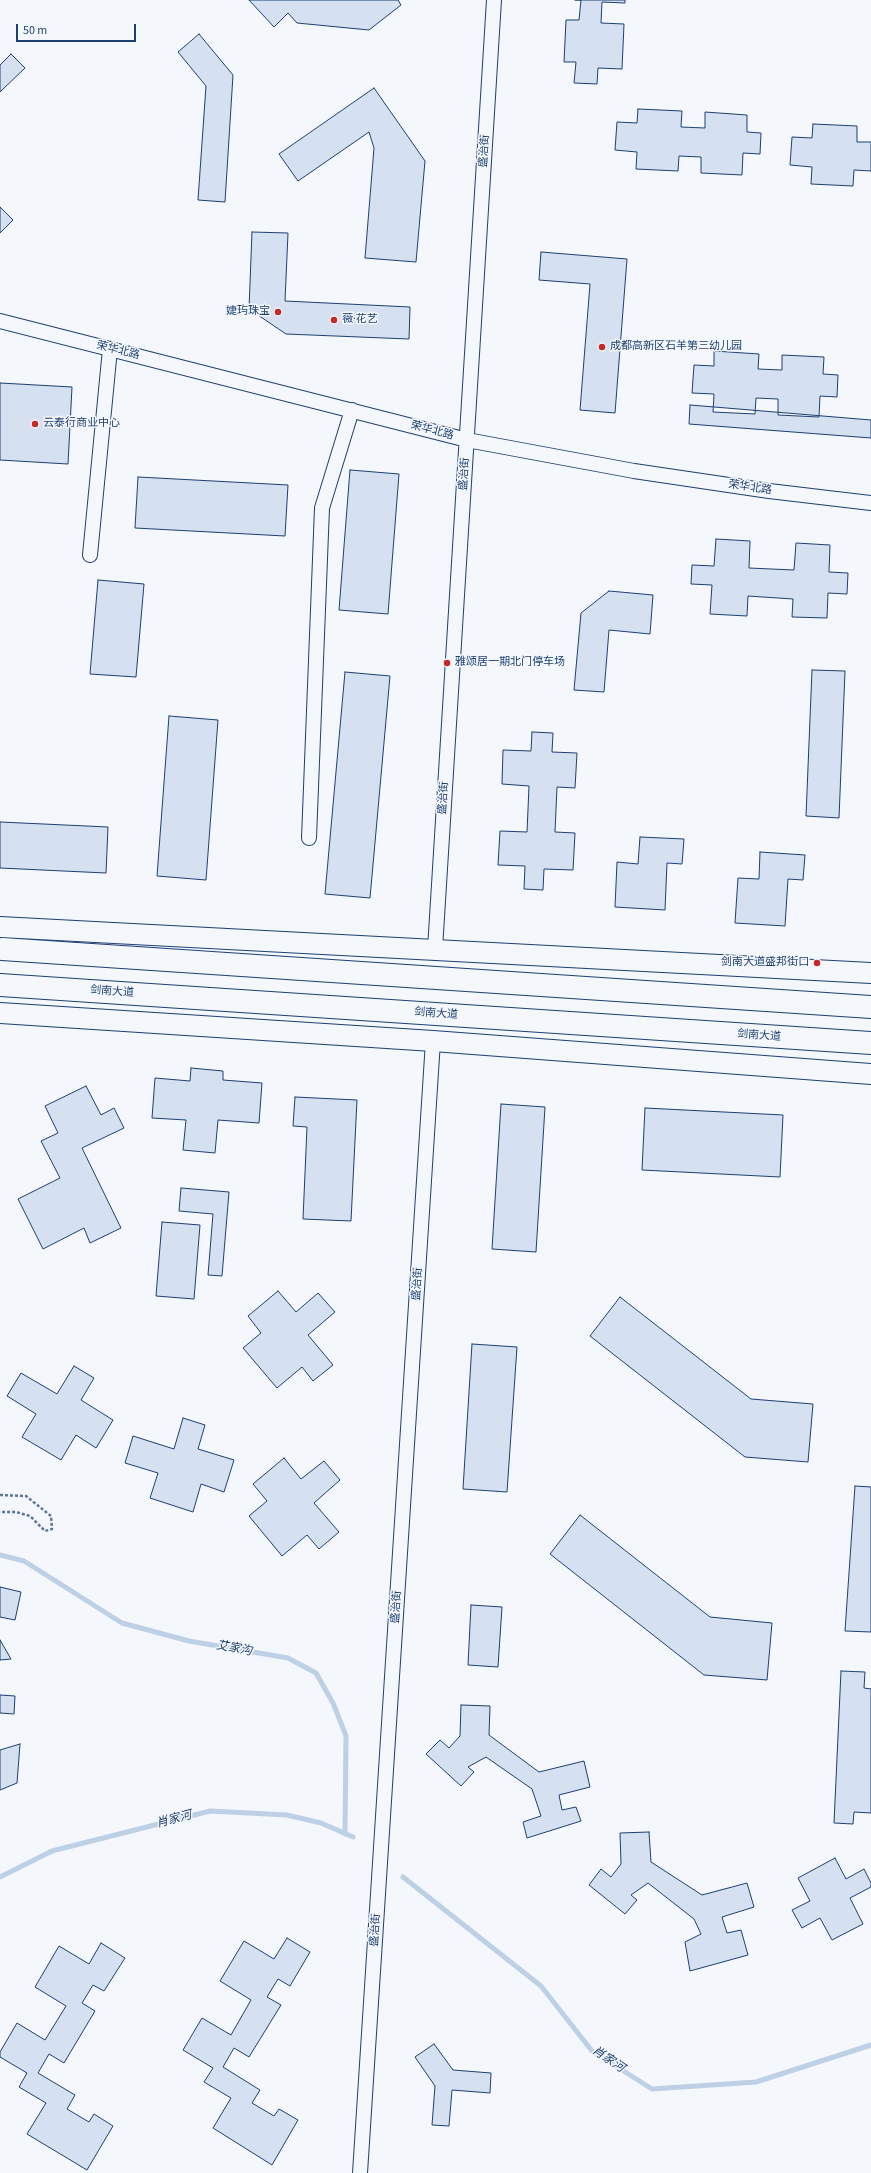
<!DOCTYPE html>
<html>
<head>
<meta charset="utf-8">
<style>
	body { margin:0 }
	#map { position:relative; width:871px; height:2173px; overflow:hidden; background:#f4f7fb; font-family:"Source Sans 3",sans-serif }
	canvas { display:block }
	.scale { position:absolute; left:16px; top:24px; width:120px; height:18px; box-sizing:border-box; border:2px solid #1d3f73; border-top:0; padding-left:5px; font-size:12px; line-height:14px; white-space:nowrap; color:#1d3f73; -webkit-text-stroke:3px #f4f7fb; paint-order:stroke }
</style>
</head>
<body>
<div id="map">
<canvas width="871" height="2173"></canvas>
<div class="scale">50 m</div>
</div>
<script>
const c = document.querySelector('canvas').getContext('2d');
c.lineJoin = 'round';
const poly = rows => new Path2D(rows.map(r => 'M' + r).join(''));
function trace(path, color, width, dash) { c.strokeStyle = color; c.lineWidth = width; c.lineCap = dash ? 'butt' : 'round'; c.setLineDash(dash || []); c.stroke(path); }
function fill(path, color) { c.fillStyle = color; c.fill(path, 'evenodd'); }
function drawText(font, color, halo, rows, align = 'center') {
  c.font = font + ' "Source Sans 3","Noto Sans SC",sans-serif'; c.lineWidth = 3; c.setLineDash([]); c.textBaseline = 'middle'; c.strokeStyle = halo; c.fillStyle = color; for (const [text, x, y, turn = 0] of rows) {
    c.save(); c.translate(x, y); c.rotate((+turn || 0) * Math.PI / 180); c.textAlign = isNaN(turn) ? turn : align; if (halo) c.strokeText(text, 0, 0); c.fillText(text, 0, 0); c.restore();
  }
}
const stream = poly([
	[0,1555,24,1561,122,1623,189,1641,288,1658,316,1673,333,1703,346,1736,345,1834],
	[0,1877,52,1851,210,1811,287,1815,321,1823,353,1837],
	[403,1877,541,1986,592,2051,652,2089,756,2082,871,2045]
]);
const building = poly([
	[249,0,398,0,401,5,369,30,297,23,288,13,274,27,249,0],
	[575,0,625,0,625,3,602,2,601,23,624,24,622,69,598,68,597,84,574,83,576,62,564,62,566,20,579,20,581,0,575,0],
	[199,34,233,75,225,202,198,200,206,86,178,52,199,34],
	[11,54,25,68,0,92,0,65,11,54],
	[374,88,425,161,416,262,365,258,374,148,369,132,298,181,279,154,374,88],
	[638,109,682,111,681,127,705,128,705,112,747,115,747,132,761,133,760,154,743,153,742,175,701,173,701,157,679,156,678,171,636,169,637,152,615,150,617,122,637,123,638,109],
	[813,124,857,126,857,142,871,142,871,171,854,170,853,186,811,184,812,167,790,165,792,137,812,138,813,124],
	[0,207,13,220,0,233,0,207],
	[252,232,288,233,285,301,410,307,409,339,286,334,249,309,252,232],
	[541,252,627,259,615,413,580,410,590,284,539,280,541,252],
	[714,351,759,354,758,369,782,370,782,355,824,357,823,374,838,375,837,397,820,396,819,417,778,415,778,399,756,398,755,414,713,412,714,394,692,393,694,365,714,366,714,351],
	[0,383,72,387,68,464,0,460,0,383],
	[690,405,871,420,871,438,689,424,690,405],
	[350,470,399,474,388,614,339,610,350,470],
	[138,477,288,485,285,536,135,528,138,477],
	[716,539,750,541,749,568,794,570,796,543,830,545,829,572,848,573,847,594,828,593,827,618,792,617,793,599,748,596,747,616,710,614,712,585,691,584,692,565,714,566,716,539],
	[98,580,144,584,136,677,90,674,98,580],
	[609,591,653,595,650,634,609,630,604,692,574,690,581,613,609,591],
	[812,670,845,671,839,818,806,816,812,670],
	[345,672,390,676,370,898,325,894,345,672],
	[169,716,218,720,206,880,157,876,169,716],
	[532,732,553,733,552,752,577,753,575,788,557,787,555,832,575,833,573,870,544,869,543,890,524,889,525,866,498,865,500,831,527,832,529,786,502,784,503,750,531,751,532,732],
	[0,822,108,827,106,873,0,868,0,822],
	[640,837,684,839,682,864,667,863,665,910,615,907,617,862,638,864,640,837],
	[760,852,805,855,803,880,788,879,785,926,735,923,738,878,759,879,760,852],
	[191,1068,223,1071,223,1080,262,1083,259,1123,218,1120,215,1153,183,1150,186,1120,152,1118,155,1078,190,1081,191,1068],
	[86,1086,101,1115,114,1108,124,1128,82,1148,121,1228,90,1243,84,1228,43,1249,18,1199,60,1178,41,1141,58,1133,45,1106,86,1086],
	[295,1097,357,1100,351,1221,303,1219,307,1127,293,1126,295,1097],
	[501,1104,545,1107,536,1252,492,1249,501,1104],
	[645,1108,783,1115,780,1177,642,1170,645,1108],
	[181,1188,229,1192,222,1276,208,1275,213,1214,179,1211,181,1188],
	[162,1222,200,1225,194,1299,156,1296,162,1222],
	[278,1291,296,1312,318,1293,335,1312,308,1335,333,1365,313,1381,302,1367,277,1388,243,1348,261,1333,248,1316,278,1291],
	[620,1297,751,1399,813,1404,808,1462,745,1457,590,1336,620,1297],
	[472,1344,517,1347,507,1492,463,1489,472,1344],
	[74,1366,94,1378,81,1400,113,1420,96,1448,76,1435,61,1460,22,1437,36,1414,7,1396,21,1373,57,1394,74,1366],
	[183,1418,205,1425,198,1449,234,1460,224,1492,201,1484,193,1512,150,1498,158,1473,125,1463,133,1436,174,1449,183,1418],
	[284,1458,301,1479,324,1461,340,1480,314,1503,339,1532,319,1549,307,1535,282,1556,249,1516,267,1501,253,1484,284,1458],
	[855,1486,871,1487,871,1632,845,1631,855,1486],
	[580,1515,710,1617,772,1623,767,1680,704,1675,550,1554,580,1515],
	[0,1587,21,1592,15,1620,0,1617,0,1587],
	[471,1605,502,1607,498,1667,468,1665,471,1605],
	[0,1640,11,1659,0,1660,0,1640],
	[841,1671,865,1672,864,1688,871,1689,871,1813,854,1812,853,1824,834,1823,841,1671],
	[0,1695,15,1696,14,1714,0,1713,0,1695],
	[461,1705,490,1706,489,1735,539,1772,584,1761,590,1787,559,1795,562,1810,576,1807,581,1821,527,1838,523,1822,541,1816,532,1789,486,1757,468,1767,474,1772,461,1786,426,1754,440,1740,449,1748,460,1736,461,1705],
	[20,1744,17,1783,0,1790,0,1750,20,1744],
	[649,1832,651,1862,702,1895,747,1883,754,1907,722,1917,727,1933,741,1930,748,1955,690,1971,685,1942,701,1934,694,1919,648,1883,631,1895,637,1900,625,1914,589,1885,601,1869,611,1877,621,1864,620,1833,649,1832],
	[835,1858,846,1879,864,1869,871,1883,871,1887,850,1898,863,1924,832,1940,820,1918,802,1928,792,1910,810,1901,798,1878,835,1858],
	[287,1938,310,1952,290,1986,278,1979,267,1997,281,2005,249,2057,234,2048,223,2067,260,2090,252,2103,274,2116,279,2109,298,2120,272,2165,213,2128,231,2098,204,2082,213,2068,183,2050,202,2018,231,2035,251,2000,220,1981,244,1941,274,1959,287,1938],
	[101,1943,125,1958,104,1991,93,1985,82,2003,95,2011,64,2063,49,2054,38,2073,75,2095,67,2109,89,2122,94,2114,113,2126,87,2170,27,2134,46,2103,19,2087,27,2073,0,2057,0,2052,17,2023,45,2040,66,2006,35,1987,59,1946,89,1964,101,1943],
	[434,2044,453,2070,491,2073,490,2093,452,2090,449,2126,432,2125,435,2086,415,2057,434,2044]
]);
const path = poly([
	[0,1495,26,1496,51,1516,52,1529,45,1531,30,1516,16,1512,0,1512]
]);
const minor = poly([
	[0,321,467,440,634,471,769,491,871,503],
	[90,555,110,349],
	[309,838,322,508,352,410],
	[435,949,494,0],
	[360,2173,433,1041]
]);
const secondary = poly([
	[0,927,871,973],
	[0,1013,433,1041,871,1074]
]);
const trunk = poly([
	[2,949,871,1007],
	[0,985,871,1043]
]);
const markers = [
	[278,312,4,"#c62828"],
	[334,320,4,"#c62828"],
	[602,347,4,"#c62828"],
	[35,424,4,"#c62828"],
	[447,663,4,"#c62828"],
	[817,963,4,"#c62828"]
];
const streetNames = [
	["盛治街",485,151,-86],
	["荣华北路",118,351,14],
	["荣华北路",432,431,15],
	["盛治街",465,474,-86],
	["荣华北路",750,488,8],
	["盛治街",444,798,-86],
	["剑南大道",112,992,4],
	["剑南大道",436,1014,4],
	["剑南大道",759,1036,4],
	["盛治街",418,1284,-86],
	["盛治街",397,1607,-86],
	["盛治街",376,1930,-86]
];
const poiNames = [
	["婕玙珠宝",270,312,"right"],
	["薇·花艺",342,320],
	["成都高新区石羊第三幼儿园",610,347],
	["云泰行商业中心",43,424],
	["雅颂居一期北门停车场",455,663],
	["剑南大道盛邦街口",809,963,"right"]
];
const waterNames = [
	["艾家沟",234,1649,10],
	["肖家河",174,1820,-14],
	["肖家河",608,2060,34]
];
trace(stream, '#bed0e5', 5);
fill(building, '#d5e0f0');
trace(building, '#1d3f73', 1);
trace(minor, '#1d3f73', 16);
trace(secondary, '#1d3f73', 22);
trace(trunk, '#1d3f73', 24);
trace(path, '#5e769c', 2.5, [3, 2]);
trace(minor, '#f4f7fb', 14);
trace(secondary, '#f4f7fb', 20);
trace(trunk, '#f4f7fb', 22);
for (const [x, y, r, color] of markers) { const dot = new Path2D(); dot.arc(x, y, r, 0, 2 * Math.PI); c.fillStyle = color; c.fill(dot); trace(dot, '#f4f7fb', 1.5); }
drawText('11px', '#1d3f73', '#f4f7fb', streetNames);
drawText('11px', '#1d3f73', '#f4f7fb', poiNames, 'left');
drawText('italic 12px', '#1d3f73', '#f4f7fb', waterNames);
</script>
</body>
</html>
